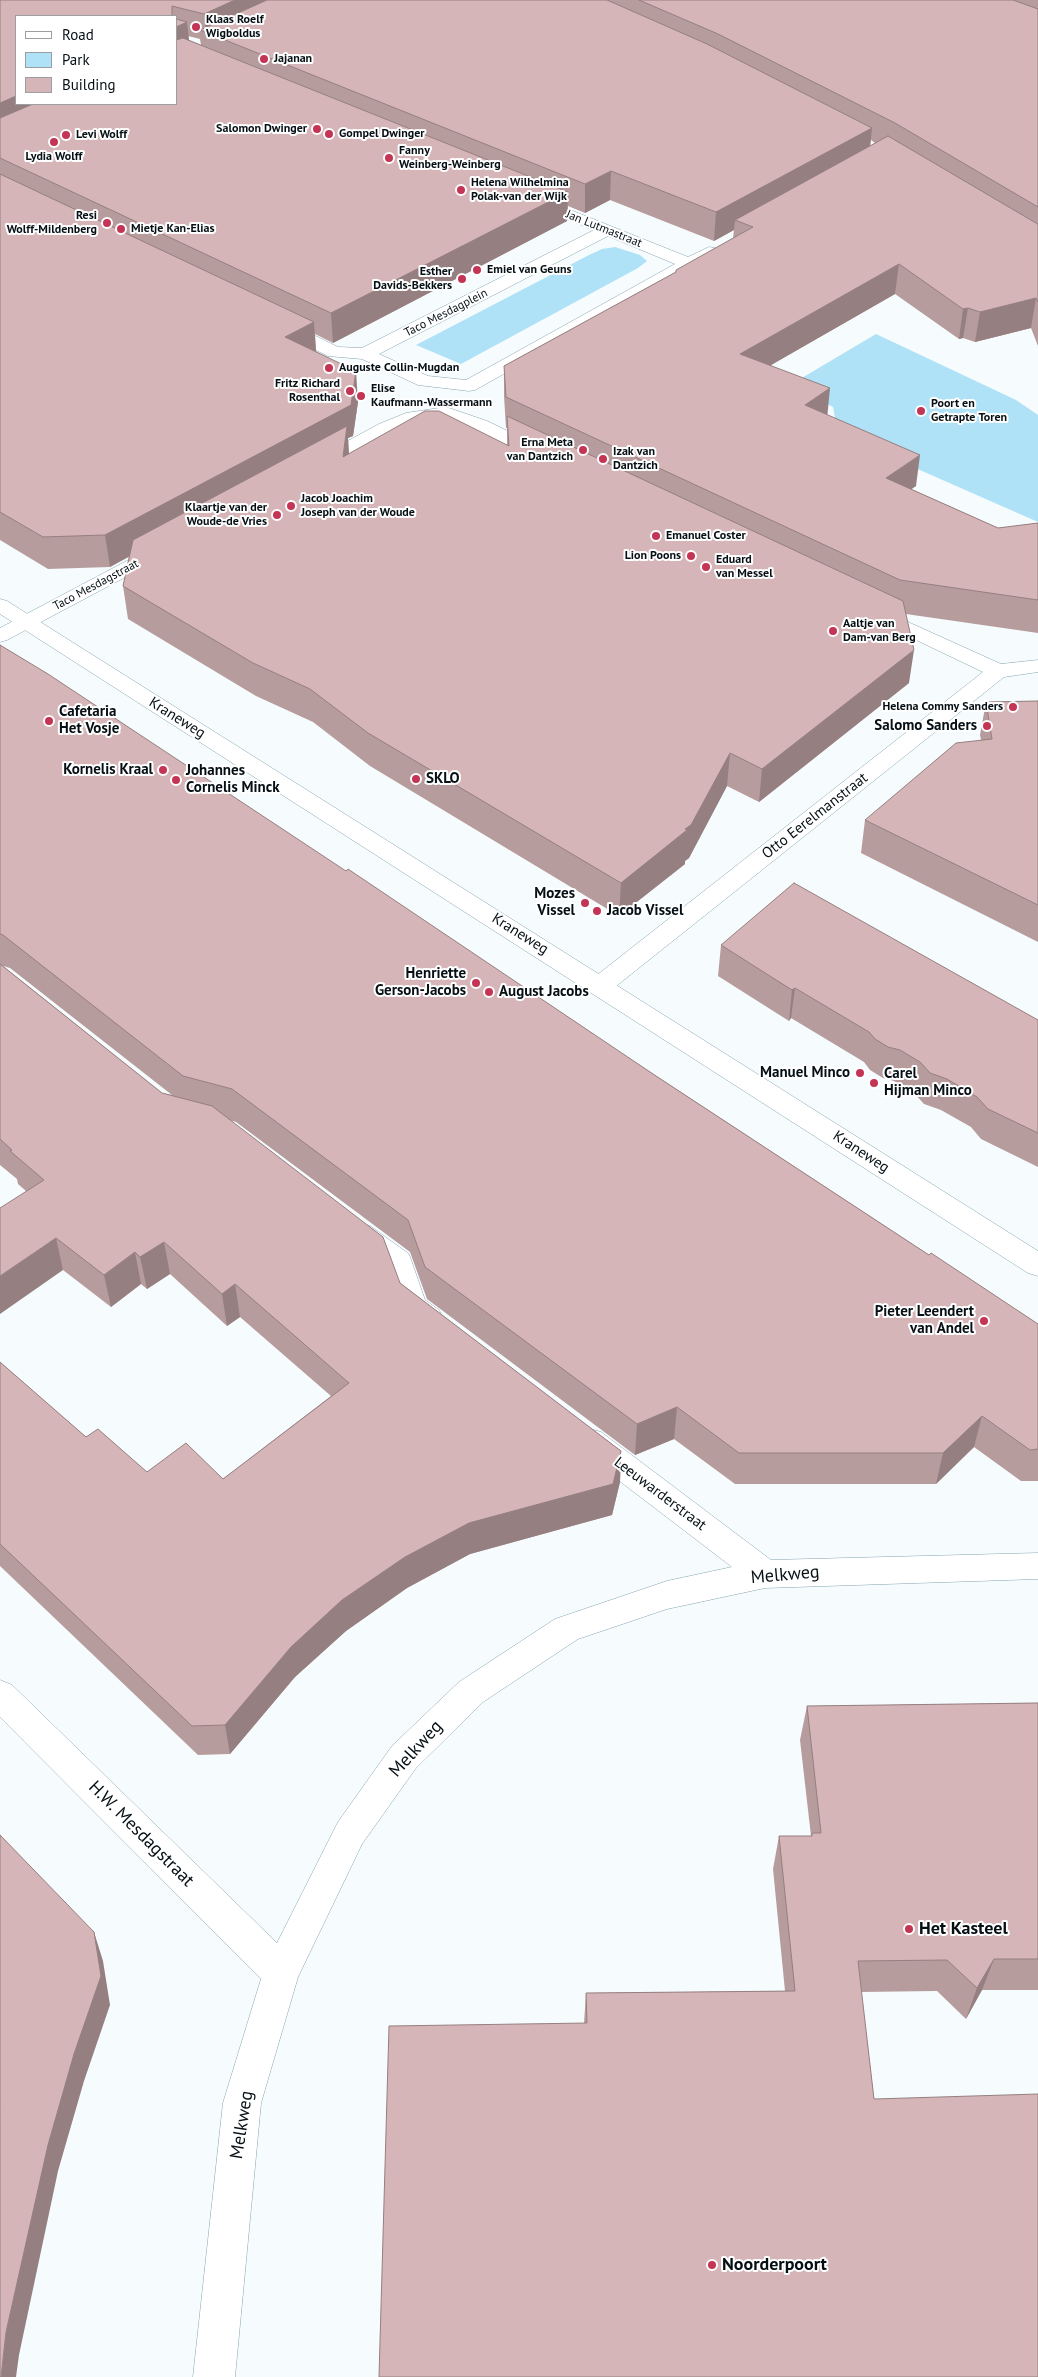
<!DOCTYPE html>
<html>
<head>
<meta charset="utf-8">
<style>
	body { margin:0 }
	#map { position:relative; width:1038px; height:2377px; overflow:hidden; background:#f6fcfe; font-family:"PT Sans",sans-serif }
	canvas { display:block }
	.legend { position:absolute; left:15px; top:15px; width:162px; height:90px; box-sizing:border-box; background:#fff; border:1px solid #9b9fa1; margin:0; padding:6px 9px; list-style:none; font-size:15px; color:#050f14 }
	.legend li { display:flex; align-items:center; gap:10px; height:25px }
	.legend b { width:25px; border:1px solid #9b9fa1 }
</style>
</head>
<body>
<div id="map">
<canvas width="1038" height="2377"></canvas>
<ul class="legend">
<li><b style="height:6px;background:#fff"></b>Road</li>
<li><b style="height:14px;background:#afe1f7"></b>Park</li>
<li><b style="height:14px;background:#d5b5b7"></b>Building</li>
</ul>
</div>
<script>
const c = document.querySelector('canvas').getContext('2d');
c.lineJoin = 'round';
function fill(path, color) { c.fillStyle = color; c.fill(path, 'evenodd'); }
const poly = rows => new Path2D(rows.map(r => 'M' + r).join(''));
function trace(path, color, width, dash) { c.strokeStyle = color; c.lineWidth = width; c.lineCap = dash ? 'butt' : 'round'; c.setLineDash(dash || []); c.stroke(path); }
function drawText(font, color, halo, rows, align = 'center') {
  c.font = font + ' "PT Sans",sans-serif'; c.lineWidth = 4; c.setLineDash([]); c.textBaseline = 'middle'; c.strokeStyle = halo; c.fillStyle = color; for (const [text, x, y, turn = 0] of rows) {
    c.save(); c.translate(x, y); c.rotate((+turn || 0) * Math.PI / 180); c.textAlign = isNaN(turn) ? turn : align; if (halo) c.strokeText(text, 0, 0); c.fillText(text, 0, 0); c.restore();
  }
}
const green = poly([
	[615,247,640,255,647,261,638,268,461,364,416,345,589,255,602,249],
	[876,334,1016,400,1038,415,1038,522,838,434,833,407,790,385]
]);
const minor = poly([
	[533,195,688,257,709,247,715,248,717,252,715,256,475,390,469,391,418,385,362,359,328,356,275,330,272,326,275,322,287,322,338,347,362,348,594,230,527,203,525,200,527,197,533,195],
	[608,236,675,264,466,380,428,376,379,354,608,236],
	[446,407,487,421,547,450,550,454,547,458,540,460,533,458,473,429,444,419,417,422,393,432,323,470,316,472,309,470,306,466,309,462,379,424,406,413,446,407],
	[160,545,167,547,170,551,167,555,7,640,0,642,0,628,153,547,160,545],
	[877,608,1001,664,1038,660,1038,672,1004,677,610,991,601,993,592,991,588,985,592,979,983,672,870,618,867,614,870,610,877,608],
	[360,1223,370,1226,409,1254,425,1300,439,1310,443,1318,439,1326,429,1329,419,1326,403,1314,387,1268,350,1240,346,1233,350,1226,360,1223],
	[590,1429,601,1432,771,1560,1038,1553,1038,1579,765,1588,667,1609,578,1639,483,1702,416,1768,362,1844,298,1977,261,2103,235,2377,193,2377,223,2103,261,1979,0,1717,0,1680,12,1685,277,1943,338,1822,392,1746,459,1682,555,1619,667,1581,732,1567,579,1450,575,1441,579,1432,590,1429]
]);
const tertiary = poly([
	[0,599,7,601,1038,1251,1038,1276,1028,1273,0,614,0,599]
]);
const wall = poly([
	[0,0,1038,0,1038,346,1031,328,975,342,963,338,959,339,895,294,771,365,827,415,916,486,911,489,998,528,1038,523,1038,633,906,614,909,683,759,802,727,786,689,858,685,861,685,864,619,916,370,766,313,722,256,696,128,619,123,586,129,556,110,567,48,569,0,540],
	[16,16,176,16,176,104,16,104],
	[188,36,200,39,201,45,189,40],
	[871,140,875,143,870,146],
	[610,200,714,241,734,230,733,238,676,272,504,366,504,396,506,428,507,428,507,445,349,453,348,438,353,436,358,402,316,351,315,334,333,343,567,221,568,206,585,213],
	[0,645,929,1255,1038,1324,1038,1481,1021,1481,974,1447,936,1484,735,1484,674,1439,635,1455,427,1299,410,1252,236,1122,229,1120,400,1283,621,1451,620,1482,612,1515,470,1554,407,1588,346,1631,295,1677,230,1754,198,1755,0,1566,0,1362,86,1437,147,1472,223,1479,331,1396,240,1317,227,1326,170,1274,147,1289,141,1284,111,1307,63,1270,26,1191,18,1184,17,1179,0,1165],
	[3,966,10,968,172,1095,162,1093],
	[1038,701,1038,942,861,853,865,820,981,740,980,735,986,702],
	[721,945,1038,1020,1038,1167,981,1139,971,1127,941,1110,924,1104,914,1093,894,1081,883,1078,870,1070,864,1062,791,1018,789,1021,718,976],
	[1038,1703,1038,1990,982,1990,966,2019,937,1991,861,1992,874,2099,1038,2377,584,2023,586,1993,785,1991,773,1869,779,1836,811,1836,800,1740,807,1706]
]);
const shadedWall = poly([
	[235,0,296,0,206,33,204,14],
	[187,22,190,49,176,55,176,27],
	[16,96,16,104,69,104,0,133,0,103],
	[872,128,869,156,735,220,734,230,714,241,716,212],
	[611,171,610,200,585,213,585,184],
	[568,192,567,221,333,343,331,313],
	[899,264,895,294,738,384,740,354],
	[1036,298,1031,328,975,342,980,312],
	[968,308,963,338,959,339,963,309],
	[314,322,316,352,285,337],
	[356,371,358,402,353,436,348,438,349,458,343,457,345,440,110,567,105,535],
	[830,388,827,419,805,405],
	[920,455,916,486,882,509,886,478],
	[914,650,909,683,759,802,762,769],
	[730,753,727,786,689,858,685,861,685,864,619,916,621,883,685,829],
	[795,988,791,1018,789,1021,792,990],
	[56,1238,63,1270,0,1314,0,1276],
	[164,1242,170,1274,147,1289,140,1257],
	[135,1252,141,1284,111,1307,104,1275],
	[235,1284,240,1317,227,1326,222,1294],
	[677,1407,674,1439,635,1455,637,1424],
	[982,1416,974,1447,936,1484,943,1453],
	[621,1451,620,1482,612,1515,470,1554,407,1588,346,1631,295,1677,230,1754,225,1725,291,1647,342,1600,405,1557,469,1523],
	[94,1932,103,1961,110,2005,84,2081,58,2171,19,2355,16,2377,1,2377,6,2332],
	[994,1959,982,1990,966,2019,977,1988]
]);
const building = poly([
	[0,0,235,0,204,14,172,6,172,16,16,16,16,96,0,103,0,0],
	[267,0,607,0,707,44,872,128,716,212,611,171,585,184,200,30,267,0],
	[639,0,1013,0,1038,9,1038,207,895,123,718,34,639,0],
	[176,19,187,22,176,27,176,19],
	[183,38,568,192,331,313,0,158,0,118,33,104,176,104,176,40,183,38],
	[888,136,1036,223,1038,224,1038,302,1036,298,980,312,968,308,963,309,899,264,740,354,830,388,805,405,920,455,886,478,998,528,1038,523,1038,600,900,580,506,397,504,366,676,272,676,270,753,227,735,220,888,136],
	[0,174,314,322,285,337,356,371,351,405,105,535,43,537,0,512,0,174],
	[425,411,439,411,509,446,507,416,903,601,914,650,762,769,730,753,691,825,685,829,687,830,621,883,368,733,310,689,253,663,123,586,133,540,347,426,343,457,425,411],
	[0,645,48,674,346,871,348,869,656,1076,929,1255,931,1253,1038,1324,1038,1449,1030,1450,982,1416,943,1453,739,1453,677,1407,637,1424,425,1267,408,1220,232,1089,183,1076,3,935,0,934,0,645],
	[1038,701,1038,905,865,820,956,743,992,739,986,702,1038,701],
	[794,883,1038,1020,1038,1133,988,1109,977,1097,947,1079,930,1073,920,1062,900,1050,888,1047,875,1039,869,1032,795,988,792,990,721,945,794,883],
	[0,964,162,1093,212,1106,383,1237,400,1283,621,1451,613,1484,469,1523,405,1557,342,1600,291,1647,225,1725,192,1726,0,1544,0,1362,86,1437,98,1429,147,1472,186,1443,223,1479,349,1383,235,1284,222,1294,164,1242,140,1257,135,1252,104,1275,56,1238,0,1276,0,1208,44,1180,10,1151,12,1150,0,1139,0,964],
	[1038,1703,1038,1959,994,1959,977,1988,947,1960,858,1961,874,2099,1038,2094,1038,2377,379,2377,389,2026,587,2023,586,1993,795,1991,779,1836,812,1836,812,1833,821,1833,807,1706,1038,1703],
	[0,1835,94,1932,101,1976,74,2054,48,2145,6,2332,1,2377,0,2377,0,1835]
]);
const markers = [
	[196,27,5,"#c43454"],
	[264,59,5,"#c43454"],
	[317,129,5,"#c43454"],
	[329,134,5,"#c43454"],
	[66,135,5,"#c43454"],
	[54,142,5,"#c43454"],
	[389,158,5,"#c43454"],
	[461,190,5,"#c43454"],
	[107,223,5,"#c43454"],
	[121,229,5,"#c43454"],
	[477,270,5,"#c43454"],
	[462,279,5,"#c43454"],
	[329,368,5,"#c43454"],
	[350,391,5,"#c43454"],
	[361,396,5,"#c43454"],
	[921,411,5,"#c43454"],
	[583,450,5,"#c43454"],
	[603,459,5,"#c43454"],
	[291,506,5,"#c43454"],
	[277,515,5,"#c43454"],
	[656,536,5,"#c43454"],
	[691,556,5,"#c43454"],
	[706,567,5,"#c43454"],
	[833,631,5,"#c43454"],
	[1013,707,5,"#c43454"],
	[49,721,5,"#c43454"],
	[987,726,5,"#c43454"],
	[163,770,5,"#c43454"],
	[416,779,5,"#c43454"],
	[176,780,5,"#c43454"],
	[585,903,5,"#c43454"],
	[597,911,5,"#c43454"],
	[476,983,5,"#c43454"],
	[489,992,5,"#c43454"],
	[860,1073,5,"#c43454"],
	[874,1083,5,"#c43454"],
	[984,1321,5,"#c43454"],
	[909,1929,5,"#c43454"],
	[712,2265,5,"#c43454"]
];
const farPoinames = [
	["Klaas Roelf",206,20],
	["Wigboldus",206,34],
	["Jajanan",274,59],
	["Salomon Dwinger",307,129,"right"],
	["Gompel Dwinger",339,134],
	["Levi Wolff",76,135],
	["Fanny",399,151],
	["Weinberg-Weinberg",399,165],
	["Lydia Wolff",54,157,"center"],
	["Helena Wilhelmina",471,183],
	["Polak-van der Wijk",471,197],
	["Resi",97,216,"right"],
	["Wolff-Mildenberg",97,230,"right"],
	["Mietje Kan-Elias",131,229],
	["Emiel van Geuns",487,270],
	["Esther",452,272,"right"],
	["Davids-Bekkers",452,286,"right"],
	["Auguste Collin-Mugdan",339,368],
	["Fritz Richard",340,384,"right"],
	["Rosenthal",340,398,"right"],
	["Elise",371,389],
	["Kaufmann-Wassermann",371,403],
	["Poort en",931,404],
	["Getrapte Toren",931,418],
	["Erna Meta",573,443,"right"],
	["van Dantzich",573,457,"right"],
	["Izak van",613,452],
	["Dantzich",613,466],
	["Jacob Joachim",301,499],
	["Joseph van der Woude",301,513],
	["Klaartje van der",267,508,"right"],
	["Woude-de Vries",267,522,"right"],
	["Emanuel Coster",666,536],
	["Lion Poons",681,556,"right"],
	["Eduard",716,560],
	["van Messel",716,574],
	["Aaltje van",843,624],
	["Dam-van Berg",843,638],
	["Helena Commy Sanders",1003,707,"right"]
];
const farStreetnames = [
	["Jan Lutmastraat",604,229,22],
	["Taco Mesdagplein",446,313,-27],
	["Taco Mesdagstraat",96,585,-28]
];
const poiNames = [
	["Cafetaria",59,712],
	["Het Vosje",59,729],
	["Salomo Sanders",977,726,"right"],
	["Kornelis Kraal",153,770,"right"],
	["Johannes",186,771],
	["Cornelis Minck",186,788],
	["SKLO",426,779],
	["Mozes",575,894,"right"],
	["Vissel",575,911,"right"],
	["Jacob Vissel",607,911],
	["Henriette",466,974,"right"],
	["Gerson-Jacobs",466,991,"right"],
	["August Jacobs",499,992],
	["Manuel Minco",850,1073,"right"],
	["Carel",884,1074],
	["Hijman Minco",884,1091],
	["Pieter Leendert",974,1312,"right"],
	["van Andel",974,1329,"right"]
];
const streetNames = [
	["Kraneweg",177,718,32],
	["Otto Eerelmanstraat",815,816,-38],
	["Kraneweg",520,934,32],
	["Kraneweg",861,1152,33],
	["Leeuwarderstraat",660,1494,37]
];
const nearStreetnames = [
	["Melkweg",785,1575,-5],
	["Melkweg",416,1749,-48],
	["H.W. Mesdagstraat",141,1834,45],
	["Melkweg",242,2125,-81]
];
const nearPoinames = [
	["Het Kasteel",919,1929],
	["Noorderpoort",722,2265]
];
fill(green, '#afe1f7');
trace(minor, '#87a4b0', 1);
trace(tertiary, '#87a4b0', 1);
fill(minor, '#fff');
fill(tertiary, '#fff');
fill(wall, '#b79c9d');
fill(shadedWall, '#957f80');
fill(building, '#d5b5b7');
trace(building, '#957f80', 1);
for (const [x, y, r, color] of markers) { const dot = new Path2D(); dot.arc(x, y, r, 0, 2 * Math.PI); c.fillStyle = color; c.fill(dot); trace(dot, '#fff', 2); }
drawText('bold 12px', '#050f14', '#fff', farPoinames, 'left');
drawText('12px', '#050f14', '#fff', farStreetnames);
drawText('bold 15px', '#050f14', '#fff', poiNames, 'left');
drawText('15px', '#050f14', '#fff', streetNames);
drawText('18px', '#050f14', '#fff', nearStreetnames);
drawText('bold 18px', '#050f14', '#fff', nearPoinames, 'left');
</script>
</body>
</html>
